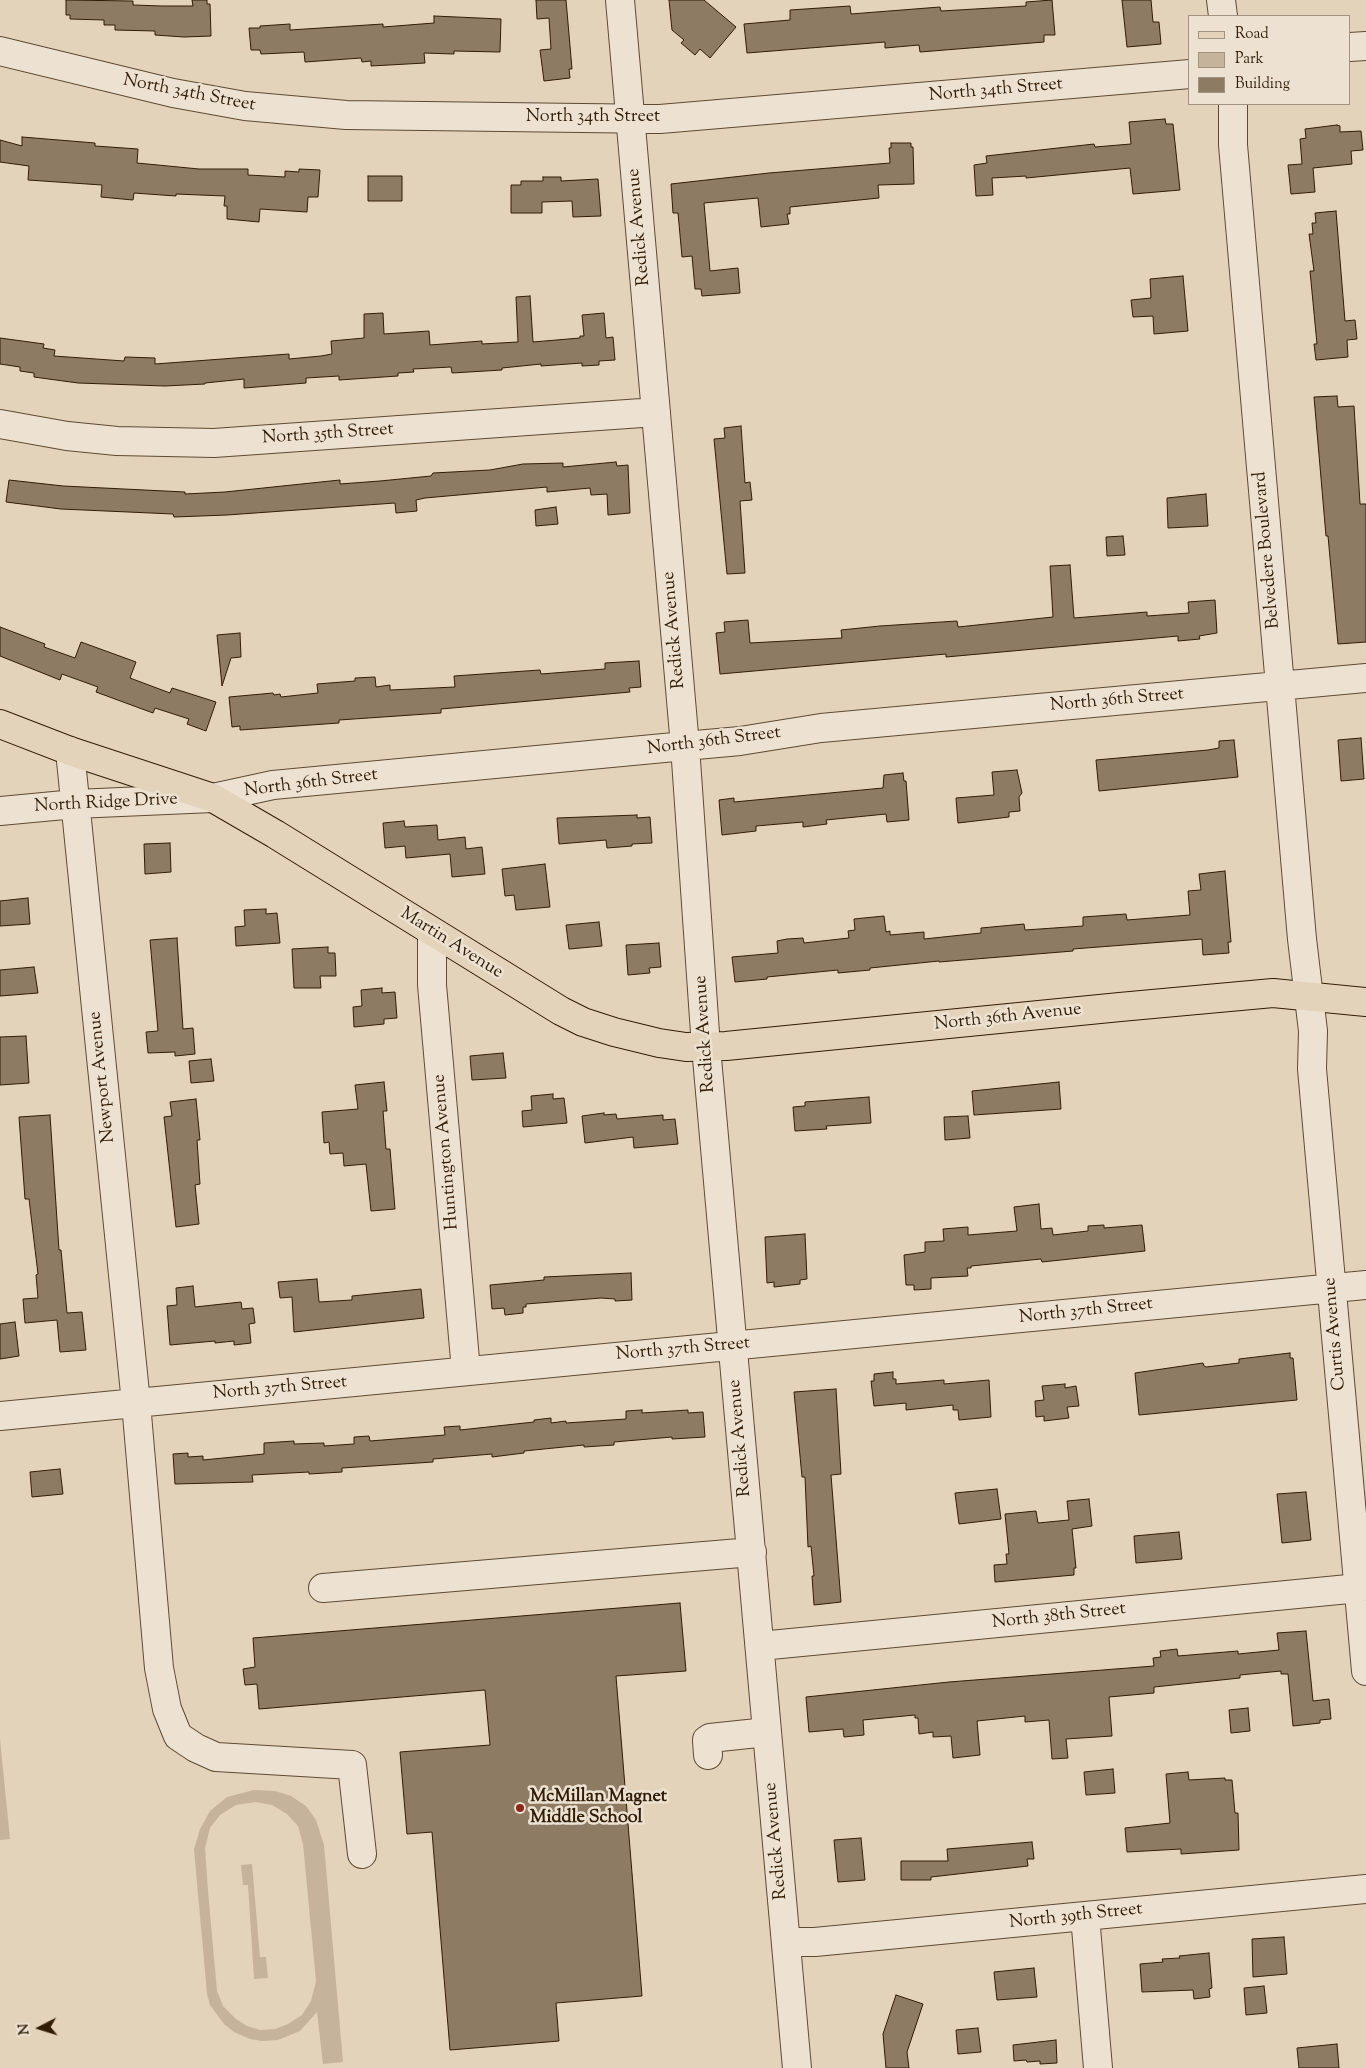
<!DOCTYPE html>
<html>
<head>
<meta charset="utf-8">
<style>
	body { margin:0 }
	#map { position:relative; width:1366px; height:2068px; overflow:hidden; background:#e3d3ba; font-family:"Sorts Mill Goudy",serif }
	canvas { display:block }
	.legend { position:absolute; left:1188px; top:15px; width:162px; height:90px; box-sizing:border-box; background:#ede2d2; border:1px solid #a29380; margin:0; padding:6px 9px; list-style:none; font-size:15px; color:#311c06 }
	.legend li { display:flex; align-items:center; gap:10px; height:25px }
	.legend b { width:25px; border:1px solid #a29380 }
	.north { position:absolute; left:15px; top:2003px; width:50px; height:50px; -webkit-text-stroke:4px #ede2d2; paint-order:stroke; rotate:265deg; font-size:14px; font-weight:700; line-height:20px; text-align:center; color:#311c06 }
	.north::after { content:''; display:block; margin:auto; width:18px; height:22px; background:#311c06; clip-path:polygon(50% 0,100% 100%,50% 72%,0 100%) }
</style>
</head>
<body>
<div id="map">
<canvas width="1366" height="2068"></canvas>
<ul class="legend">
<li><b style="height:6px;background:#e3d3ba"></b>Road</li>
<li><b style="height:14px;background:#c5b49b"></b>Park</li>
<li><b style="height:14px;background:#8e7b64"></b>Building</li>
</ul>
<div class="north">N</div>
</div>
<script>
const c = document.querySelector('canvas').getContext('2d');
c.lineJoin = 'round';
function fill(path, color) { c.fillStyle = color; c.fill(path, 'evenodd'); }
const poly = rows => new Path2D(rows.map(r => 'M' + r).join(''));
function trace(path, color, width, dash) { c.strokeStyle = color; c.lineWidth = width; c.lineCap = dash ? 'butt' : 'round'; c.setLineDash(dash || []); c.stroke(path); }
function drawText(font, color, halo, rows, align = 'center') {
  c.font = font + ' "Sorts Mill Goudy",serif'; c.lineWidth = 5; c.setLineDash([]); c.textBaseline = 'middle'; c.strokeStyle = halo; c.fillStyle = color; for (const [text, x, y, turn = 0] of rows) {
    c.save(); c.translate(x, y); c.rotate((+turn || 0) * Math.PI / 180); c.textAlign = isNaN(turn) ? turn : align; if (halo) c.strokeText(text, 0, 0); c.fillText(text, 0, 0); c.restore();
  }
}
const green = poly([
	[0,1739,10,1839,0,1840],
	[254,1790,275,1791,291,1796,306,1806,316,1820,324,1845,343,2062,323,2064,317,2012,300,2031,278,2040,262,2041,250,2039,234,2032,224,2024,210,2005,207,1994,194,1849,200,1829,210,1811,227,1797],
	[256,1802,272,1805,287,1814,298,1826,303,1844,316,1981,311,2001,302,2015,288,2024,275,2029,260,2030,247,2026,236,2019,223,2006,217,1991,208,1891,205,1848,210,1828,220,1815,236,1805],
	[252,1864,260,1957,266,1957,268,1978,254,1979,248,1885,243,1885,241,1865]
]);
const building = poly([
	[66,0,133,1,133,5,162,6,193,6,192,0,207,0,207,4,210,4,211,36,184,37,155,35,155,31,115,30,115,25,104,25,104,20,70,19,70,15,66,15,66,0],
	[536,0,566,0,572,69,569,69,570,78,544,81,540,50,551,49,549,18,537,19,536,0],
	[669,0,704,0,736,27,710,58,700,49,695,55,681,43,684,40,672,30,669,0],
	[1052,0,1055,35,1044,35,1044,42,920,52,919,45,885,48,885,42,747,53,744,24,790,20,790,10,850,6,851,14,940,7,941,11,1026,6,1026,2,1052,0],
	[1122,0,1151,0,1153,22,1159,22,1161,44,1127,47,1122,0],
	[434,16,501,19,500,52,454,51,454,54,424,53,425,63,371,66,371,61,362,62,361,58,305,62,304,52,261,54,260,50,251,50,249,28,260,28,260,26,290,24,290,30,383,24,383,27,434,23,434,16],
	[1165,119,1166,124,1173,124,1180,190,1133,194,1130,168,1026,178,1026,176,992,178,993,195,976,196,974,165,987,163,986,156,1094,144,1095,147,1131,144,1129,122,1165,119],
	[1337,125,1340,126,1340,132,1361,131,1363,150,1351,151,1352,164,1313,168,1315,192,1291,194,1288,165,1302,164,1300,139,1306,138,1305,129,1337,125],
	[22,137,95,143,95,146,138,149,137,163,199,169,248,169,248,175,285,177,285,171,299,172,299,169,320,170,318,197,308,197,307,212,260,209,259,222,227,219,227,206,224,206,225,196,176,194,176,196,134,193,133,200,101,197,102,185,28,180,29,166,0,162,0,140,22,146,22,137],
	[891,143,911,143,911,147,913,147,914,184,878,185,879,198,790,207,790,214,787,214,789,224,761,227,758,198,704,203,710,271,738,268,740,293,702,296,701,289,695,289,692,256,682,257,678,213,673,213,671,184,769,173,890,163,889,148,891,148,891,143],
	[368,176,402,176,402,201,368,201,368,176],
	[543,177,561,177,561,181,598,179,601,216,573,217,572,201,542,202,542,213,511,213,511,185,521,185,521,181,543,181,543,177],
	[1336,211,1345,321,1355,320,1357,339,1347,340,1348,357,1316,360,1314,344,1317,344,1310,271,1314,271,1309,234,1313,234,1312,223,1316,223,1315,213,1336,211],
	[1183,276,1188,331,1154,334,1153,316,1133,317,1131,300,1151,298,1150,279,1183,276],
	[530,296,533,342,580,338,580,336,584,336,582,315,604,313,606,338,613,337,615,360,599,361,599,365,582,366,582,363,541,366,541,364,502,368,502,370,452,373,451,367,413,369,414,372,398,373,398,376,339,380,339,376,306,378,306,383,244,388,244,379,205,383,205,384,165,386,78,383,34,377,34,373,20,371,20,367,0,364,0,338,44,344,43,348,55,350,54,356,124,361,125,357,155,358,155,364,289,354,289,359,321,356,332,354,331,341,364,338,364,314,383,313,384,334,429,331,430,345,482,341,482,344,518,342,516,297,530,296],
	[1337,396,1338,407,1354,406,1360,504,1366,504,1366,642,1338,644,1328,536,1326,536,1314,397,1337,396],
	[741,426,745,483,750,482,752,500,740,501,745,573,727,574,714,439,725,438,724,428,741,426],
	[616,462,617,466,628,465,630,513,608,515,607,494,591,495,590,488,547,492,547,487,425,498,416,500,417,511,396,513,395,503,227,515,174,517,173,514,61,509,6,502,9,480,63,486,185,492,185,494,225,492,340,480,340,484,380,481,431,476,433,473,490,470,523,464,563,463,563,467,616,462],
	[1206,494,1208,526,1168,528,1167,498,1206,494],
	[556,507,558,524,536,526,535,510,556,507],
	[1123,536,1125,555,1107,556,1106,537,1123,536],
	[1070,565,1074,618,1147,612,1147,616,1189,613,1188,602,1215,600,1217,633,1199,636,1200,639,1178,641,1178,636,946,657,946,654,720,674,716,633,725,632,724,622,748,620,750,643,842,638,841,630,880,626,957,621,958,627,1053,617,1050,566,1070,565],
	[0,627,45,644,44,647,75,658,81,642,136,662,130,678,170,693,172,688,216,702,206,731,187,724,189,719,155,708,153,713,96,692,98,687,62,674,60,680,0,656,0,627],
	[240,633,241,657,231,658,222,686,217,635,240,633],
	[639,661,641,687,629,688,630,692,441,709,441,713,339,720,339,723,240,730,240,726,232,727,229,697,273,693,274,695,280,694,281,697,318,693,317,684,355,681,355,678,375,677,376,687,390,685,390,690,455,687,454,676,540,670,541,674,605,669,605,663,639,661],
	[1361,738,1364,779,1341,781,1338,740,1361,738],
	[1234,740,1238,777,1099,791,1096,760,1208,750,1219,748,1219,741,1234,740],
	[1017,770,1022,793,1019,797,1020,811,1009,812,1009,817,958,823,956,798,994,795,992,772,1017,770],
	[903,773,904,781,906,781,909,820,887,822,886,814,826,820,827,824,803,827,803,822,756,826,756,831,722,835,719,800,734,798,734,802,883,788,884,775,903,773],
	[637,815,637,818,650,817,652,843,632,844,632,846,607,848,606,840,559,844,557,818,637,815],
	[404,821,405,827,437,825,438,840,465,837,466,849,482,847,485,874,452,877,450,854,406,858,405,846,385,848,383,823,404,821],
	[170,843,171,872,145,874,144,844,170,843],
	[545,864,550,907,516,910,514,895,505,896,502,869,545,864],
	[1225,871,1231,942,1228,942,1229,953,1203,955,1202,939,1073,949,1073,951,939,962,939,961,870,968,870,970,838,973,838,970,767,977,767,979,735,982,732,957,778,953,777,941,787,939,803,938,804,943,849,938,848,931,855,930,854,919,884,916,886,932,890,931,890,935,924,932,924,939,981,933,981,928,1024,924,1025,930,1083,926,1083,917,1126,914,1127,920,1190,915,1188,891,1201,890,1199,874,1225,871],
	[28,898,30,924,0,926,0,901,28,898],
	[266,909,266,914,277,913,280,943,236,946,235,927,245,926,244,910,266,909],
	[599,922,602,946,569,949,566,925,599,922],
	[177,938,183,1029,193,1028,195,1054,175,1056,175,1052,148,1053,146,1032,158,1031,150,940,177,938],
	[659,943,661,967,649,968,650,973,628,975,626,945,659,943],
	[328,947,328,953,335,953,336,976,320,976,321,988,294,988,292,949,328,947],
	[34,967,38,993,0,996,0,970,34,967],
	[382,988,382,993,395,992,397,1018,384,1019,384,1024,354,1027,353,1007,362,1006,361,990,382,988],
	[26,1036,29,1083,0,1085,0,1037,26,1036],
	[503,1053,506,1078,472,1080,470,1056,503,1053],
	[211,1059,214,1081,191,1083,189,1061,211,1059],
	[384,1082,387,1111,383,1111,386,1149,390,1149,395,1209,371,1211,366,1164,344,1166,343,1153,330,1154,329,1142,324,1143,322,1112,358,1109,355,1085,384,1082],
	[1059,1082,1061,1109,974,1115,972,1091,1059,1082],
	[553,1094,553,1099,564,1098,567,1123,523,1127,522,1111,532,1110,531,1096,553,1094],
	[869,1097,871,1123,826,1126,827,1129,795,1131,793,1107,805,1106,805,1102,869,1097],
	[196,1099,200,1140,197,1140,200,1184,195,1185,199,1224,176,1227,164,1117,172,1116,170,1102,196,1099],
	[604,1113,604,1115,616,1114,617,1119,663,1115,663,1120,675,1119,678,1144,634,1148,633,1137,585,1143,582,1116,604,1113],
	[50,1115,59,1250,61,1250,67,1313,82,1312,86,1350,60,1352,57,1320,25,1323,23,1299,38,1298,36,1275,38,1274,29,1199,25,1199,19,1117,50,1115],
	[968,1116,970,1138,945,1140,944,1117,968,1116],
	[1039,1204,1041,1229,1052,1228,1053,1235,1088,1231,1088,1226,1104,1225,1104,1228,1142,1225,1145,1251,1042,1262,1041,1259,971,1266,971,1268,967,1268,968,1276,931,1278,931,1289,914,1290,914,1285,906,1285,904,1255,925,1252,925,1242,944,1241,943,1229,968,1227,968,1235,1017,1231,1014,1207,1039,1204],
	[805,1234,807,1279,800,1280,800,1284,774,1287,774,1282,767,1283,765,1237,805,1234],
	[631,1273,632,1300,615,1301,615,1299,601,1298,526,1304,526,1307,523,1307,523,1313,505,1315,504,1308,492,1309,490,1285,544,1280,544,1277,631,1273],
	[317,1279,319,1302,352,1300,352,1296,421,1289,424,1318,294,1332,292,1297,280,1298,278,1282,317,1279],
	[193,1286,195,1307,241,1302,242,1309,253,1308,255,1323,249,1324,251,1343,234,1345,234,1341,215,1343,215,1341,170,1345,167,1306,177,1305,176,1288,193,1286],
	[15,1322,19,1356,0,1359,0,1324,15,1322],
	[1290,1353,1290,1358,1293,1358,1297,1400,1139,1415,1135,1373,1203,1363,1204,1366,1206,1367,1239,1363,1239,1359,1290,1353],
	[893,1372,893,1379,896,1379,896,1384,944,1380,944,1384,989,1380,991,1417,959,1420,958,1410,953,1410,953,1405,906,1410,906,1403,874,1406,871,1381,874,1381,874,1374,893,1372],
	[1065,1384,1065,1388,1076,1386,1079,1406,1067,1407,1069,1418,1044,1421,1044,1416,1036,1417,1035,1401,1044,1400,1042,1386,1065,1384],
	[836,1389,841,1474,831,1475,841,1602,814,1605,812,1576,814,1576,811,1546,808,1547,805,1477,802,1477,794,1392,836,1389],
	[642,1410,642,1413,688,1410,688,1413,703,1412,705,1437,672,1439,672,1437,614,1442,614,1445,584,1447,584,1445,524,1451,524,1453,492,1457,492,1454,433,1459,433,1462,342,1468,342,1472,309,1474,309,1472,252,1475,253,1482,175,1484,173,1454,188,1453,188,1457,203,1456,203,1460,264,1454,264,1443,294,1441,294,1444,324,1443,324,1446,354,1444,354,1437,369,1436,370,1441,445,1435,444,1427,460,1426,460,1430,534,1422,534,1420,551,1418,551,1423,566,1421,566,1423,626,1419,626,1411,642,1410],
	[60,1469,63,1494,32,1497,30,1472,60,1469],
	[997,1489,1001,1519,959,1524,955,1493,997,1489],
	[1306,1492,1311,1540,1282,1543,1277,1494,1306,1492],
	[1089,1499,1092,1526,1072,1529,1076,1568,1074,1568,1074,1575,995,1582,994,1565,1007,1564,1006,1554,1009,1554,1005,1514,1036,1511,1038,1523,1069,1520,1067,1501,1089,1499],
	[1179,1532,1182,1559,1136,1563,1134,1536,1179,1532],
	[680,1603,686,1671,616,1676,642,1996,556,2003,559,2041,450,2050,432,1832,407,1834,400,1752,490,1745,485,1690,259,1709,257,1684,245,1685,243,1669,255,1667,253,1638,680,1603],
	[1306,1631,1313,1701,1329,1699,1331,1719,1320,1720,1320,1723,1293,1726,1288,1674,1281,1674,1281,1671,1240,1675,1240,1678,1154,1687,1154,1693,1109,1697,1112,1736,1066,1739,1068,1758,1052,1759,1049,1720,1025,1722,1025,1716,977,1721,980,1755,953,1758,951,1736,933,1737,933,1732,919,1734,918,1718,915,1718,915,1715,863,1720,864,1735,844,1737,843,1729,809,1732,806,1697,949,1682,1154,1666,1153,1658,1161,1657,1160,1651,1177,1649,1178,1656,1238,1651,1238,1654,1279,1650,1277,1633,1306,1631],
	[1248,1708,1250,1731,1231,1733,1229,1710,1248,1708],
	[1113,1769,1115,1793,1086,1795,1084,1772,1113,1769],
	[1188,1772,1189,1780,1225,1778,1225,1780,1232,1780,1235,1813,1238,1813,1239,1850,1181,1854,1181,1849,1127,1852,1125,1828,1170,1823,1166,1774,1188,1772],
	[861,1838,865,1880,838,1882,834,1840,861,1838],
	[1032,1842,1034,1859,1027,1859,1028,1866,931,1877,931,1880,901,1880,901,1861,948,1861,947,1849,1032,1842],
	[1284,1937,1287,1974,1253,1977,1252,1939,1284,1937],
	[1209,1953,1212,1988,1209,1989,1210,1997,1194,1999,1193,1990,1142,1992,1140,1964,1163,1962,1162,1959,1180,1958,1179,1956,1209,1953],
	[1034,1968,1037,1997,997,2000,994,1972,1034,1968],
	[1264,1986,1267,2013,1246,2015,1244,1988,1264,1986],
	[896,1995,923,2004,907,2052,909,2068,886,2068,883,2034,896,1995],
	[978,2028,981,2052,958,2054,956,2030,978,2028],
	[1056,2040,1057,2063,1040,2064,1040,2061,1027,2062,1026,2060,1014,2061,1013,2045,1056,2040],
	[1337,2044,1339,2068,1299,2068,1297,2048,1337,2044]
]);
const minor = poly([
	[620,0,685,746,706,1047,797,2068],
	[1221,0,1223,16],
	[1350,47,1366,46],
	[0,51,173,93,245,106,346,115,660,119,1190,74],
	[1233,104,1233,145,1302,939,1313,1031,1312,1069,1366,1671],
	[0,424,67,436,117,441,214,443,656,412],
	[70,751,136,1403,159,1668,167,1709,178,1736,196,1748,216,1757,352,1765,362,1854],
	[0,811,75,804,213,798,273,785,685,746,740,741,821,728,1366,678],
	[432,933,432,985,466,1371],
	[0,1416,1366,1285],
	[323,1588,752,1552],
	[760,1646,1359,1588],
	[708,1755,707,1740,710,1738,767,1732],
	[1085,1916,1098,2068],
	[786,1942,815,1942,1366,1889]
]);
const major = poly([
	[0,724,70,751,213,798,275,834,561,1011,583,1022,614,1032,659,1043,686,1047,726,1046,1120,1007,1273,993,1366,1002]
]);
const markers = [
	[520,1808,5,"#8f2418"]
];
const streetNames = [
	["North 34th Street",996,91,-5],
	["North 34th Street",189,94,11],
	["North 34th Street",593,118],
	["Redick Avenue",640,227,-95],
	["North 35th Street",328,435,-4],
	["Belvedere Boulevard",1268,550,-95],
	["Redick Avenue",675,630,-95],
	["North 36th Street",1117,701,-5],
	["North 36th Street",714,742,-7],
	["North 36th Street",311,784,-7],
	["North Ridge Drive",106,804,-3],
	["Martin Avenue",451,944,32],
	["North 36th Avenue",1008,1018,-6],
	["Redick Avenue",706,1034,-94],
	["Newport Avenue",103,1077,-96],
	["Huntington Avenue",447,1152,-95],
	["North 37th Street",1086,1312,-6],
	["Curtis Avenue",1336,1334,-95],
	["North 37th Street",683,1350,-5],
	["North 37th Street",280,1389,-5],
	["Redick Avenue",741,1438,-95],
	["North 38th Street",1059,1617,-6],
	["Redick Avenue",777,1841,-95],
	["North 39th Street",1076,1917,-6]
];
const poiNames = [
	["McMillan Magnet",530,1798],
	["Middle School",530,1819]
];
fill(green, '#c5b49b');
fill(building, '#8e7b64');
trace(building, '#311c06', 1);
trace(minor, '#5e4a33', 30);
trace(major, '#311c06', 30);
trace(minor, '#ede2d2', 28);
trace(major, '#e3d3ba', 28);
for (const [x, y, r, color] of markers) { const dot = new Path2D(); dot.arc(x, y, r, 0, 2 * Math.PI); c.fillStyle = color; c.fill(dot); trace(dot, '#ede2d2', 2); }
drawText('18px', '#311c06', '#ede2d2', streetNames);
drawText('bold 18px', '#311c06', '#ede2d2', poiNames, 'left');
</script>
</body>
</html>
